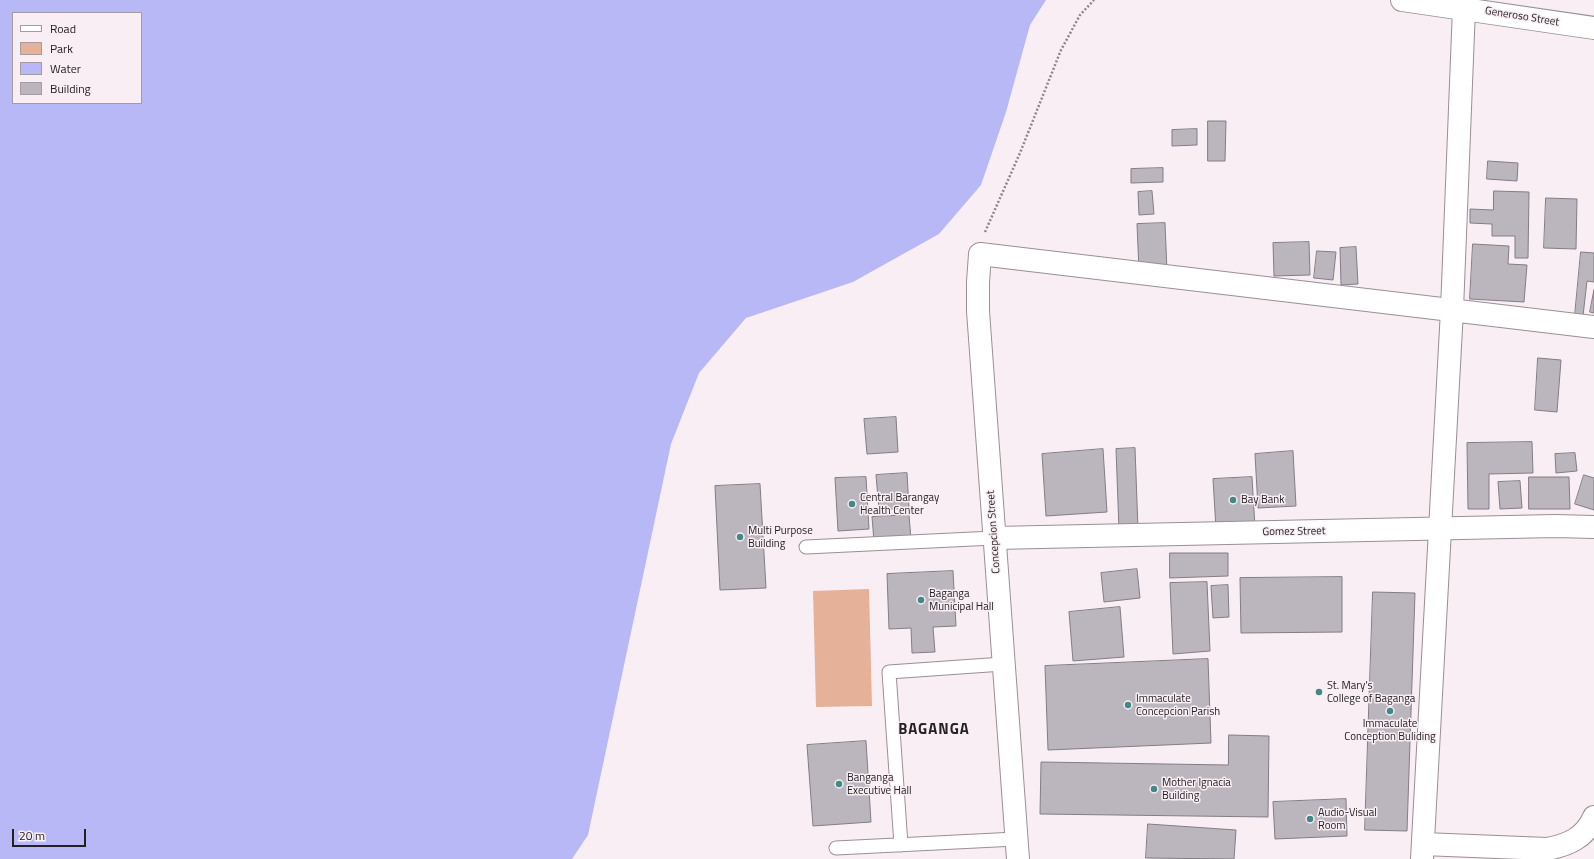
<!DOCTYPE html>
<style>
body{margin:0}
#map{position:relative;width:1594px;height:859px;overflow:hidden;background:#f9eef4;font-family:"Titillium Web",sans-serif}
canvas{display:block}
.legend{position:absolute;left:12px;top:12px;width:130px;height:92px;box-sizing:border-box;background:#f9eef4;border:1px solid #a49ca0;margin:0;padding:5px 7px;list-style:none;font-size:12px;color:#242123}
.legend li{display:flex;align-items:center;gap:8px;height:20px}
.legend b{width:20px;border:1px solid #a49ca0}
.scale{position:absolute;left:12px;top:829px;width:74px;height:18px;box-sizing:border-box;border:2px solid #242123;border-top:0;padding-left:5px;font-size:12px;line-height:14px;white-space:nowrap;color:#242123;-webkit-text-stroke:3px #f9eef4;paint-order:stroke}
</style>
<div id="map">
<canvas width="1594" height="859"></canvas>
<ul class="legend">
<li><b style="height:5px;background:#fff"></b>Road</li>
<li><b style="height:11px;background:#e6b199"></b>Park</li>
<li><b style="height:11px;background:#b8b8f7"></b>Water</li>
<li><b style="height:11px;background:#bbb5be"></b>Building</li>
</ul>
<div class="scale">20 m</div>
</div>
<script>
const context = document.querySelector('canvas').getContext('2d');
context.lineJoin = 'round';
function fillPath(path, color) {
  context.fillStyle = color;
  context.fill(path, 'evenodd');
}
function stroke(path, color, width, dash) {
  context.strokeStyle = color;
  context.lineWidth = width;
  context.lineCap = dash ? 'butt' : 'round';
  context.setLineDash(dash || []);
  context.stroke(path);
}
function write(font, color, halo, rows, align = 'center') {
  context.font = font + ' "Titillium Web",sans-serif';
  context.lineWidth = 3;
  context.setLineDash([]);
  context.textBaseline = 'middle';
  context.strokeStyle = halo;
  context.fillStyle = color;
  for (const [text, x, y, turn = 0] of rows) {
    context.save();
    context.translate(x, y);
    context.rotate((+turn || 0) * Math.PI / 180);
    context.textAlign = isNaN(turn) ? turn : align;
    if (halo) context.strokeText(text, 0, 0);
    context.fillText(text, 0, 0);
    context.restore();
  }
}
const green = new Path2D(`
 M 869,589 L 872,706 L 816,707 L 813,591 Z`);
const water = new Path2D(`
 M 0,0 L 1046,0 L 1030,25 L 1006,112 L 981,185 L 939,234 L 853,282 L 746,318 L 699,373 L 671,444 L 588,835 L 572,859 L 0,859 ZM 13,13 L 141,13 L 141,103 L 13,103 Z`);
const building = new Path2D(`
 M 1208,121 L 1226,121 L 1225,161 L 1208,161 Z
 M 1197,129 L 1197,145 L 1172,146 L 1172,130 Z
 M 1488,161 L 1518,163 L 1517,181 L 1487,179 Z
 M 1163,168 L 1163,182 L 1131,183 L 1131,169 Z
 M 1152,191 L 1154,214 L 1139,215 L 1138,192 Z
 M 1494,191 L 1529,192 L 1528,258 L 1515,258 L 1515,236 L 1492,236 L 1492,224 L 1470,223 L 1470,209 L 1493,210 Z
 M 1546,198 L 1577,199 L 1576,249 L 1544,248 Z
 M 1165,223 L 1167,271 L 1139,271 L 1137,224 Z
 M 1309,242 L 1310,275 L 1274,276 L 1273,243 Z
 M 1473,244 L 1509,246 L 1508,264 L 1527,265 L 1524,302 L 1470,299 Z
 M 1356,247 L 1358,284 L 1341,285 L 1340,248 Z
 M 1317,251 L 1336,252 L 1333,280 L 1314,278 Z
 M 1581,252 L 1594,253 L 1594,282 L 1587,281 L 1583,316 L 1575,315 Z
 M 1594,290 L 1594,313 L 1590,312 Z
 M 1538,358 L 1561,360 L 1557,412 L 1535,410 Z
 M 896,417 L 898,452 L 867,454 L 864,419 Z
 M 1532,442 L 1533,473 L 1489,474 L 1489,509 L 1468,509 L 1467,443 Z
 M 1135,448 L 1138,529 L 1119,530 L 1116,449 Z
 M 1103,449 L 1107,512 L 1046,516 L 1042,454 Z
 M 1293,451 L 1296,506 L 1258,508 L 1255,454 Z
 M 1575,453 L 1577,471 L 1556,473 L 1555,454 Z
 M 907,473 L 909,508 L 879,510 L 876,475 Z
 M 1584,475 L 1594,478 L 1594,510 L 1575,504 Z
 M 866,477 L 869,529 L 838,531 L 835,478 Z
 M 1252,477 L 1255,527 L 1216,529 L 1213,479 Z
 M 1529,477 L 1569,477 L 1570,509 L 1529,509 Z
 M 1520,481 L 1522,508 L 1500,509 L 1498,482 Z
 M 760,484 L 766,588 L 720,590 L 715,486 Z
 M 909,515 L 911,539 L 874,541 L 872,517 Z
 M 1170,553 L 1228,553 L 1228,576 L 1170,578 Z
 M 1137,569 L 1140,598 L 1104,602 L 1101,573 Z
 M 953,571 L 956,626 L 933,627 L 935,652 L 912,653 L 911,628 L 889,629 L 887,574 Z
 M 1342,577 L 1342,632 L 1241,633 L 1240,578 Z
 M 1207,582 L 1210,651 L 1173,654 L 1170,583 Z
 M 1228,585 L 1229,617 L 1213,618 L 1211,586 Z
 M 1373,592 L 1415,593 L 1407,831 L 1365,830 Z
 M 1120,607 L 1124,657 L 1073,661 L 1069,612 Z
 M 1208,659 L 1211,743 L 1048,750 L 1045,666 Z
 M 1229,735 L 1269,736 L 1268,817 L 1040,814 L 1041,762 L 1228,765 Z
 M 866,741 L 871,822 L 813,826 L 807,745 Z
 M 1346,799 L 1347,836 L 1275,839 L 1273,802 Z
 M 1148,824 L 1236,830 L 1234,859 L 1146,858 Z`);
const path = new Path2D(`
 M 985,232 L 1020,153 L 1061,50 L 1080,15 L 1094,0`);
const service = new Path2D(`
 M 806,547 L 994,538
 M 901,845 L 889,672 L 1003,664
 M 836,848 L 1016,839`);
const minor = new Path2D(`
 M 1402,0 L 1594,28
 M 994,538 L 1555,526 L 1594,527
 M 1423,844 L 1547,849 C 1568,845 1585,838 1594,817
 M 1018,859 L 978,311 L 978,282 L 980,254 L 1594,327
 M 1422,859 L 1452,310 L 1464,8`);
const markers = [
 [1233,500,4,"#418987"],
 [852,504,4,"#418987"],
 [740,537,4,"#418987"],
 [921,600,4,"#418987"],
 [1319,692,4,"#418987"],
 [1128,705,4,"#418987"],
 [1390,711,4,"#418987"],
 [839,784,4,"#418987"],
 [1154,789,4,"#418987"],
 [1310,819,4,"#418987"]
];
const streetNames = [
 ["Generoso Street",1522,17,9],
 ["Concepcion Street",994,532,-94],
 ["Gomez Street",1294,532,-1]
];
const poiNames = [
 ["Central Barangay",860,498],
 ["Health Center",860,511],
 ["Bay Bank",1241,500],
 ["Multi Purpose",748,531],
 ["Building",748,544],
 ["Baganga",929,594],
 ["Municipal Hall",929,607],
 ["St. Mary's",1327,686],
 ["College of Baganga",1327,699],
 ["Immaculate",1136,699],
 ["Concepcion Parish",1136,712],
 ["Immaculate",1390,724,"center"],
 ["Conception Buliding",1390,737,"center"],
 ["Banganga",847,778],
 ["Executive Hall",847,791],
 ["Mother Ignacia",1162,783],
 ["Building",1162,796],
 ["Audio-Visual",1318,813],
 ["Room",1318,826]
];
const districtNames = [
 ["BAGANGA",934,730]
];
fillPath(green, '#e6b199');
fillPath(water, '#b8b8f7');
fillPath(building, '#bbb5be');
stroke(building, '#827d85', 1);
stroke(service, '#998f94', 15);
stroke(minor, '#998f94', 24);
stroke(path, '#8c8589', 2.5, [2, 2]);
stroke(service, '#fff', 13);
stroke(minor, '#fff', 22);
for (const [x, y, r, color] of markers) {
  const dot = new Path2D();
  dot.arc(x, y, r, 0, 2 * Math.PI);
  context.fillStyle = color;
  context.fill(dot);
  stroke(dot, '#f9eef4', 1.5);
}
write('11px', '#242123', '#f9eef4', streetNames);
write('11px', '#242123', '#f9eef4', poiNames, 'left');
context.letterSpacing = '1px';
write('bold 15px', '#242123', '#f9eef4', districtNames);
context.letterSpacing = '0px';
</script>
